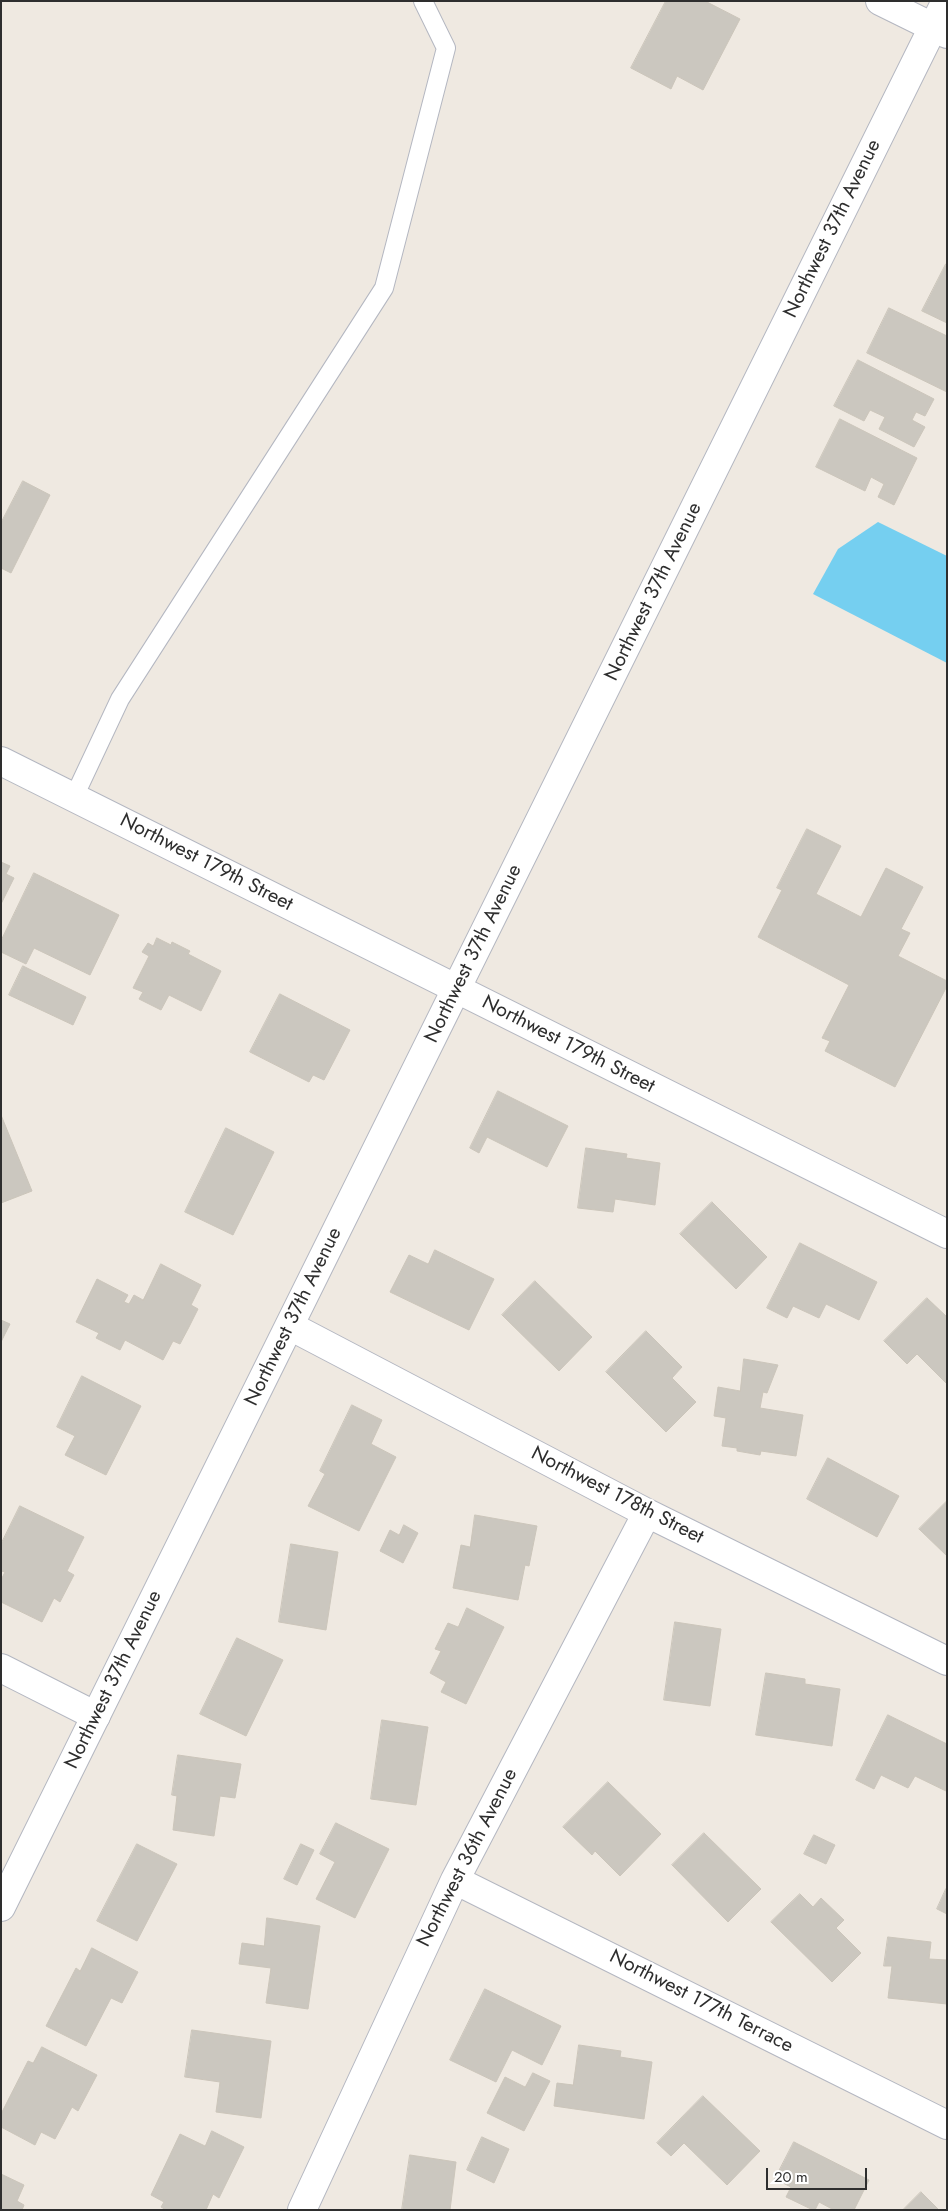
<!DOCTYPE html>
<style>
body{margin:0}
#map{position:relative;width:948px;height:2211px;overflow:hidden;background:#efe9e1;font-family:Jost,sans-serif}
canvas{display:block}
.frame{position:absolute;inset:0;border:2px solid #2e2e2e;pointer-events:none}
.scale{position:absolute;left:766px;top:2168px;width:101px;height:22px;box-sizing:border-box;border:2px solid #2e2e2e;border-top:0;padding-left:6px;font-size:15px;line-height:18px;white-space:nowrap;color:#2e2e2e;-webkit-text-stroke:4px #fff;paint-order:stroke}
</style>
<div id="map">
<canvas width="948" height="2211"></canvas>
<div class="frame"></div>
<div class="scale">20 m</div>
</div>
<script>
const context = document.querySelector('canvas').getContext('2d');
context.lineJoin = 'round';
function fillPath(path, color) {
  context.fillStyle = color;
  context.fill(path, 'evenodd');
}
function stroke(path, color, width, dash) {
  context.strokeStyle = color;
  context.lineWidth = width;
  context.lineCap = dash ? 'butt' : 'round';
  context.setLineDash(dash || []);
  context.stroke(path);
}
function write(font, color, halo, rows, align = 'center') {
  context.font = font + ' Jost,sans-serif';
  context.lineWidth = 4.5;
  context.setLineDash([]);
  context.textBaseline = 'middle';
  context.strokeStyle = halo;
  context.fillStyle = color;
  for (const [text, x, y, turn = 0] of rows) {
    context.save();
    context.translate(x, y);
    context.rotate((+turn || 0) * Math.PI / 180);
    context.textAlign = isNaN(turn) ? turn : align;
    if (halo) context.strokeText(text, 0, 0);
    context.fillText(text, 0, 0);
    context.restore();
  }
}
const water = new Path2D(`
 M 878,522 L 947,556 L 947,663 L 813,594 L 838,549 Z`);
const building = new Path2D(`
 M 666,1 L 705,1 L 740,19 L 703,90 L 677,76 L 671,89 L 631,68 Z
 M 946,264 L 947,264 L 947,323 L 922,311 Z
 M 889,308 L 947,336 L 947,392 L 867,353 Z
 M 858,360 L 934,399 L 925,416 L 916,412 L 912,420 L 925,427 L 914,447 L 879,429 L 885,417 L 870,410 L 864,421 L 834,406 Z
 M 840,419 L 917,458 L 894,505 L 878,497 L 884,484 L 871,477 L 865,491 L 816,467 Z
 M 23,481 L 50,495 L 11,573 L 1,568 L 1,523 Z
 M 807,829 L 841,846 L 816,894 L 861,917 L 886,868 L 923,887 L 901,929 L 910,933 L 898,956 L 947,981 L 947,986 L 895,1087 L 825,1051 L 830,1041 L 822,1038 L 849,985 L 758,937 L 782,890 L 777,888 Z
 M 1,862 L 10,866 L 6,874 L 14,878 L 1,904 Z
 M 34,873 L 119,915 L 90,975 L 34,948 L 26,964 L 1,952 L 1,941 Z
 M 157,938 L 171,945 L 172,942 L 190,951 L 188,954 L 221,971 L 201,1011 L 169,995 L 161,1010 L 139,999 L 143,992 L 133,988 L 149,956 L 142,952 L 148,943 L 153,946 Z
 M 23,966 L 86,997 L 73,1025 L 9,995 Z
 M 280,994 L 350,1030 L 324,1080 L 313,1075 L 309,1082 L 250,1052 Z
 M 498,1091 L 568,1126 L 547,1167 L 487,1137 L 479,1153 L 470,1148 Z
 M 1,1115 L 32,1191 L 1,1203 Z
 M 226,1128 L 274,1152 L 233,1235 L 185,1212 Z
 M 586,1148 L 627,1154 L 626,1158 L 660,1163 L 655,1205 L 615,1199 L 613,1212 L 578,1208 Z
 M 712,1202 L 767,1257 L 736,1289 L 680,1234 Z
 M 800,1243 L 877,1282 L 859,1320 L 826,1304 L 819,1318 L 793,1306 L 787,1318 L 767,1308 Z
 M 435,1250 L 494,1279 L 469,1330 L 390,1292 L 409,1255 L 428,1264 Z
 M 161,1264 L 201,1285 L 191,1305 L 198,1309 L 189,1327 L 180,1344 L 173,1341 L 163,1360 L 125,1340 L 120,1350 L 96,1338 L 99,1333 L 76,1322 L 97,1279 L 128,1295 L 124,1302 L 129,1304 L 134,1295 L 143,1300 Z
 M 535,1281 L 592,1337 L 559,1371 L 502,1315 Z
 M 927,1298 L 947,1317 L 947,1384 L 917,1354 L 907,1364 L 884,1341 Z
 M 1,1320 L 10,1324 L 1,1342 Z
 M 646,1331 L 682,1367 L 672,1378 L 696,1402 L 666,1432 L 606,1372 Z
 M 744,1359 L 778,1365 L 767,1393 L 763,1392 L 760,1408 L 803,1415 L 796,1456 L 761,1451 L 760,1455 L 737,1451 L 737,1448 L 722,1446 L 726,1418 L 714,1416 L 718,1387 L 740,1391 Z
 M 82,1376 L 141,1406 L 106,1475 L 65,1455 L 75,1436 L 57,1427 Z
 M 352,1405 L 382,1420 L 371,1444 L 396,1457 L 359,1531 L 308,1506 L 325,1474 L 320,1471 Z
 M 828,1458 L 899,1496 L 877,1537 L 807,1499 Z
 M 947,1501 L 947,1556 L 919,1529 Z
 M 20,1506 L 84,1537 L 67,1571 L 74,1575 L 60,1602 L 54,1598 L 42,1622 L 1,1602 L 1,1580 L 5,1572 L 1,1571 L 1,1544 Z
 M 475,1515 L 537,1526 L 529,1566 L 525,1565 L 518,1600 L 453,1588 L 461,1545 L 470,1547 Z
 M 404,1525 L 418,1533 L 403,1563 L 380,1551 L 390,1530 L 399,1535 Z
 M 291,1544 L 338,1552 L 326,1630 L 279,1622 Z
 M 467,1608 L 504,1627 L 466,1704 L 441,1692 L 446,1682 L 430,1673 L 441,1651 L 435,1649 L 448,1623 L 458,1627 Z
 M 675,1622 L 721,1629 L 710,1706 L 664,1700 Z
 M 237,1638 L 283,1660 L 246,1736 L 200,1714 Z
 M 766,1673 L 805,1679 L 805,1684 L 840,1689 L 832,1746 L 756,1735 Z
 M 888,1715 L 947,1744 L 946,1791 L 915,1776 L 908,1788 L 881,1775 L 874,1789 L 856,1780 Z
 M 382,1720 L 428,1727 L 416,1805 L 371,1799 Z
 M 178,1755 L 241,1764 L 235,1798 L 220,1796 L 214,1836 L 173,1830 L 177,1796 L 172,1795 Z
 M 608,1782 L 661,1834 L 620,1876 L 595,1851 L 592,1855 L 563,1827 Z
 M 336,1823 L 389,1849 L 355,1918 L 316,1899 L 335,1862 L 320,1854 Z
 M 704,1833 L 761,1889 L 728,1922 L 672,1865 Z
 M 814,1835 L 835,1845 L 826,1864 L 804,1854 Z
 M 137,1844 L 177,1864 L 137,1941 L 97,1921 Z
 M 301,1844 L 314,1850 L 297,1885 L 284,1879 Z
 M 946,1889 L 947,1890 L 947,1914 L 937,1909 Z
 M 800,1894 L 813,1907 L 821,1898 L 844,1920 L 836,1928 L 861,1953 L 832,1982 L 771,1922 Z
 M 267,1918 L 320,1926 L 308,2009 L 266,2003 L 271,1968 L 239,1964 L 242,1943 L 264,1946 Z
 M 888,1937 L 931,1942 L 929,1959 L 947,1960 L 947,2004 L 888,1998 L 892,1966 L 884,1966 Z
 M 92,1948 L 138,1972 L 122,2003 L 111,1998 L 86,2046 L 46,2026 L 76,1968 L 80,1971 Z
 M 485,1989 L 561,2026 L 542,2065 L 512,2050 L 496,2082 L 450,2060 Z
 M 192,2030 L 271,2041 L 261,2118 L 216,2112 L 220,2082 L 185,2077 Z
 M 579,2045 L 621,2051 L 620,2057 L 652,2062 L 644,2119 L 554,2106 L 557,2083 L 573,2085 Z
 M 42,2047 L 97,2075 L 78,2111 L 72,2107 L 55,2139 L 41,2132 L 35,2145 L 1,2127 L 1,2114 L 28,2061 L 33,2063 Z
 M 533,2073 L 550,2081 L 524,2131 L 487,2113 L 505,2077 L 525,2087 Z
 M 703,2096 L 760,2151 L 727,2185 L 684,2143 L 671,2156 L 657,2143 Z
 M 212,2131 L 244,2147 L 219,2198 L 213,2194 L 206,2210 L 166,2210 L 161,2207 L 164,2202 L 151,2195 L 180,2134 L 205,2146 Z
 M 482,2137 L 509,2149 L 494,2183 L 467,2170 Z
 M 794,2142 L 869,2180 L 854,2210 L 834,2210 L 819,2202 L 815,2210 L 813,2210 L 786,2197 L 791,2187 L 775,2179 Z
 M 410,2155 L 456,2162 L 450,2210 L 402,2210 Z
 M 1,2174 L 24,2185 L 17,2201 L 24,2205 L 22,2210 L 1,2210 Z
 M 921,2192 L 939,2210 L 903,2210 Z`);
const service = new Path2D(`
 M 74,797 L 120,699 L 384,288 L 446,48 L 423,1`);
const minor = new Path2D(`
 M 880,1 L 947,34
 M 1,761 L 947,1234
 M 290,1326 L 647,1513 L 947,1661
 M 1,1668 L 96,1716
 M 455,1880 L 947,2125
 M 302,2210 L 455,1880 L 647,1513`);
const secondary = new Path2D(`
 M 1,1907 L 946,1`);
const streetNames = [
 ["Northwest 37th Avenue",833,229,-64],
 ["Northwest 37th Avenue",654,592,-64],
 ["Northwest 179th Street",206,863,27],
 ["Northwest 37th Avenue",474,954,-64],
 ["Northwest 179th Street",568,1045,27],
 ["Northwest 37th Avenue",294,1317,-64],
 ["Northwest 178th Street",617,1496,27],
 ["Northwest 37th Avenue",114,1680,-64],
 ["Northwest 36th Avenue",468,1858,-63],
 ["Northwest 177th Terrace",701,2002,27]
];
fillPath(water, '#75cff0');
fillPath(building, '#cbc7bf');
stroke(building, '#cbc5ba', 1);
stroke(service, '#b4b7c1', 20);
stroke(minor, '#b4b7c1', 30);
stroke(secondary, '#b4b7c1', 30);
stroke(service, '#fff', 18);
stroke(minor, '#fff', 28);
stroke(secondary, '#fff', 28);
write('20px', '#2e2e2e', '#fff', streetNames);
</script>
